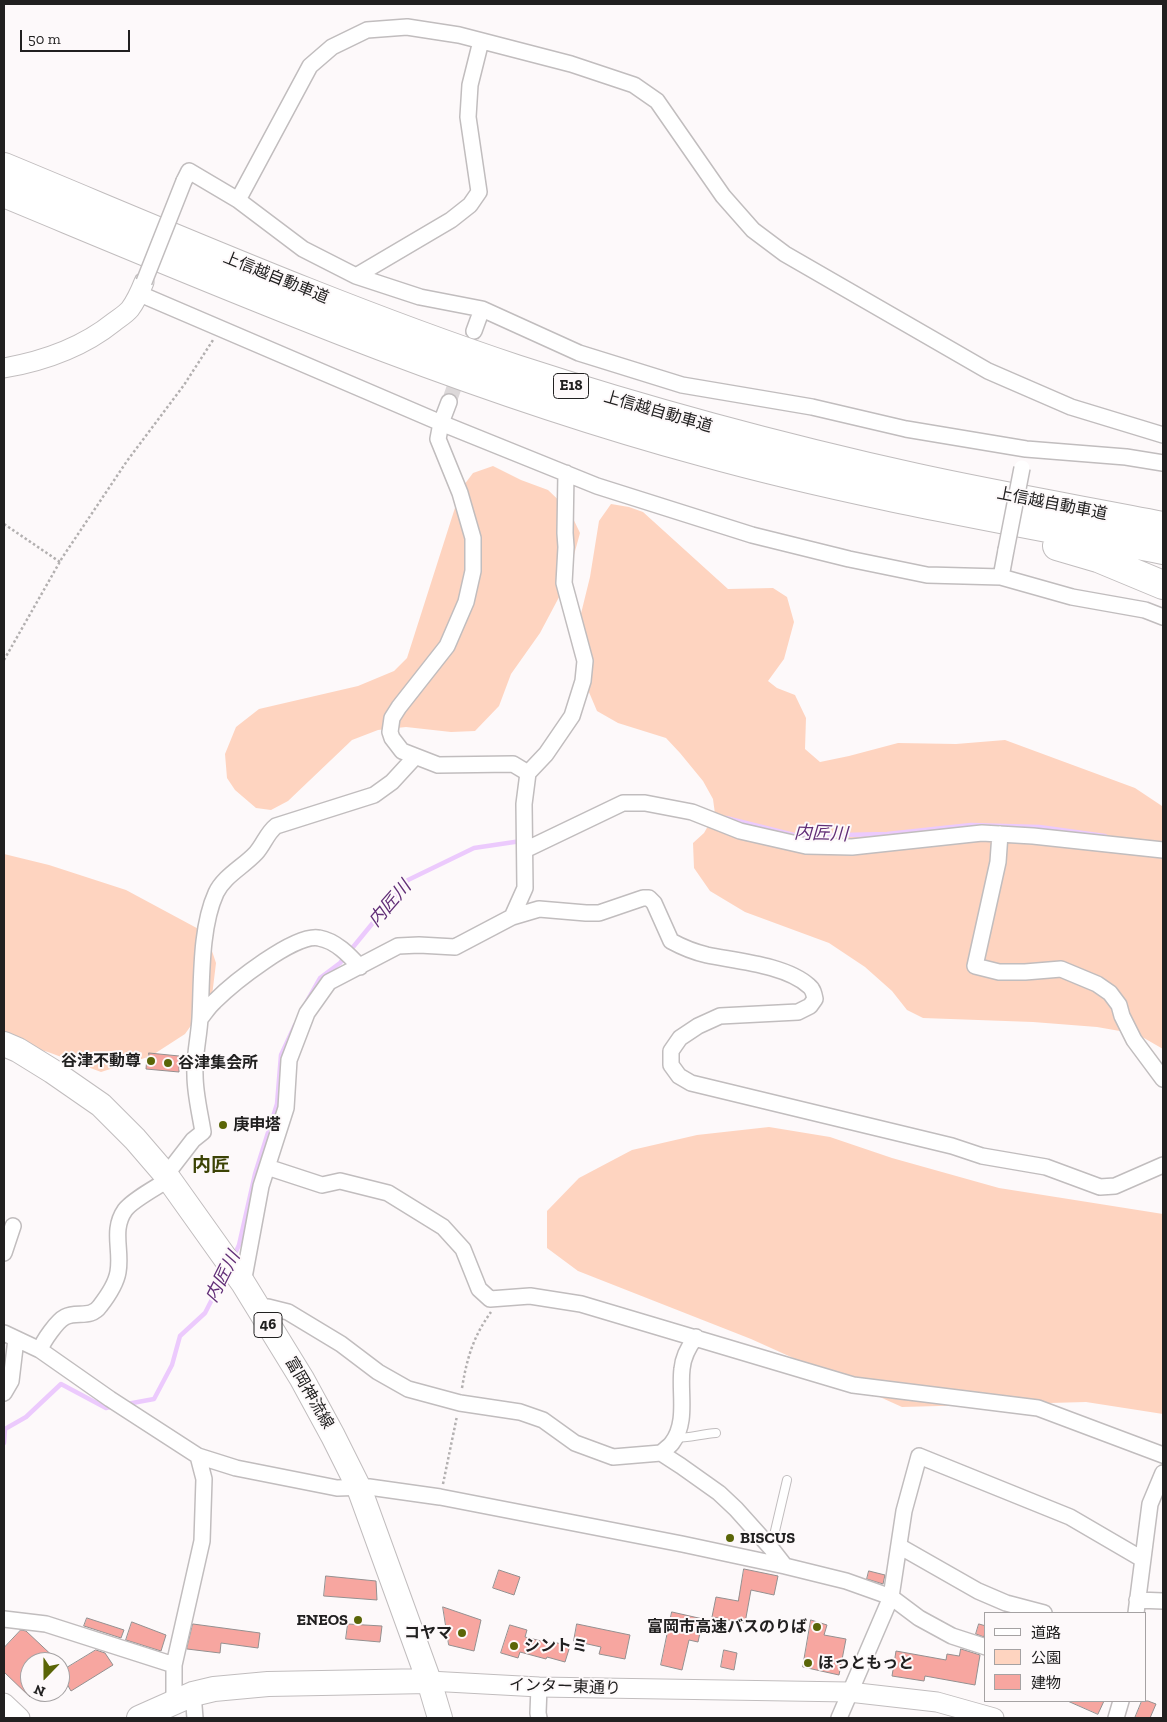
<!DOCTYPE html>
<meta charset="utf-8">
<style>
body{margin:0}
#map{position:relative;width:1167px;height:1722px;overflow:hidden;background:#fdf9fa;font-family:"Zilla Slab","Noto Sans JP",serif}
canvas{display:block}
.frame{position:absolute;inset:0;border:5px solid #212020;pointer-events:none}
.legend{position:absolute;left:984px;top:1612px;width:162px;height:90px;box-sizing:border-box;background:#fdf9fa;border:1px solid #a5a2a3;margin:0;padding:6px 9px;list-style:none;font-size:15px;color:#212020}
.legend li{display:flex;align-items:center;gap:10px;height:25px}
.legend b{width:25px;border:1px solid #a5a2a3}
.north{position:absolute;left:20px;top:1652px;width:50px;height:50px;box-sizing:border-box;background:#fdf9fa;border:1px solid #a5a2a3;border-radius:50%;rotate:202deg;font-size:14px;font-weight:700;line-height:20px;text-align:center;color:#212020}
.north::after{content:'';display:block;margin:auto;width:18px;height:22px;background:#5a6507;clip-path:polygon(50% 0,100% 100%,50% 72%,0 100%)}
.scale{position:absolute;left:20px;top:30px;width:110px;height:22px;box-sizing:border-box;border:2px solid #212020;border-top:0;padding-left:6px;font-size:15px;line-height:18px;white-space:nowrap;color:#212020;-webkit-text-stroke:4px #fdf9fa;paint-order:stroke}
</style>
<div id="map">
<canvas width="1167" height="1722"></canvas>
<div class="frame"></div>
<ul class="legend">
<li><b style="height:6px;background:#fff"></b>道路</li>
<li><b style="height:14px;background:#fed4c0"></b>公園</li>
<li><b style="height:14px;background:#f7a6a0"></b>建物</li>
</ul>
<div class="north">N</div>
<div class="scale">50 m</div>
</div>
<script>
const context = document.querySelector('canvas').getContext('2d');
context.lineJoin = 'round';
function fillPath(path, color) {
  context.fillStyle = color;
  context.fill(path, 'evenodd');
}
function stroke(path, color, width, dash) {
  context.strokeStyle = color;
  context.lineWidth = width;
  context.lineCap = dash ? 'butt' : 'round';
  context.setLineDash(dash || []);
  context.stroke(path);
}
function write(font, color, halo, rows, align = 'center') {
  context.font = font + ' "Zilla Slab","Noto Sans JP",serif';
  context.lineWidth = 4;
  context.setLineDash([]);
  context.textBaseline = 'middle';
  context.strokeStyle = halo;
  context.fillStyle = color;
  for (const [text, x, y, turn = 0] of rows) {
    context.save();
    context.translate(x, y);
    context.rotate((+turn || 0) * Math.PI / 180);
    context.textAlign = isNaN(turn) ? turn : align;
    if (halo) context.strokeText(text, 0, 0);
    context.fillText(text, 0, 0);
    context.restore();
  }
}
const green = new Path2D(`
 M 493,466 L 521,480 L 548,490 L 569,510 L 580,533 L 566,584 L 540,633 L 511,674 L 499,706 L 475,731 L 451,732 L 406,727 L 378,730 L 352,740 L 288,801 L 271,810 L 256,808 L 235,790 L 227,778 L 225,754 L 236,727 L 259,709 L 358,686 L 394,671 L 407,658 L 461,489 L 473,473 Z
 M 611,504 L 629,507 L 643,512 L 728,589 L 773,588 L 787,597 L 794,622 L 784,659 L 768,681 L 777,688 L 795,695 L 806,718 L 805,749 L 820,762 L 849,756 L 898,743 L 956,744 L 1005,740 L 1135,788 L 1162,806 L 1163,1049 L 1137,1034 L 1097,1027 L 1033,1022 L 923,1018 L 907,1010 L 892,991 L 865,967 L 829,943 L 745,912 L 710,891 L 694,868 L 693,843 L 704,833 L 715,814 L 713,799 L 703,781 L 680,753 L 666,738 L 618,723 L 597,711 L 577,664 L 575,638 L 590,577 L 599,521 Z
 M 4,854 L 49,865 L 126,890 L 206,933 L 216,963 L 212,996 L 185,1034 L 151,1056 L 101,1072 L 48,1052 L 4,1040 Z
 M 769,1127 L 830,1137 L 892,1158 L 999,1188 L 1163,1214 L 1163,1414 L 1086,1402 L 902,1407 L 751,1339 L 578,1271 L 547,1248 L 547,1211 L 579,1178 L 632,1150 L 697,1135 Z`);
const stream = new Path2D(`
 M 726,818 L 798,836 L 887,834 L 971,825 L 1039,827 L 1105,836
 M 307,1001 L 320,978 L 340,963 L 408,880 L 474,848 L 521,841
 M 234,1256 L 239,1245 L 255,1174 L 277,1104 L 281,1055 L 295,1025
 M 127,1404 L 154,1399 L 172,1365 L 180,1336 L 205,1313 L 226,1272
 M 4,1443 L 5,1429 L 26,1417 L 61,1384 L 106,1408 L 114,1406`);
const building = new Path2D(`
 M 149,1053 L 179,1056 L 179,1072 L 146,1069 L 147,1057 L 149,1058 Z
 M 744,1569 L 778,1576 L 774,1595 L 751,1590 L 745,1623 L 712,1617 L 716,1597 L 738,1601 Z
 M 499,1570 L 520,1577 L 514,1595 L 493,1588 Z
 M 869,1571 L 885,1575 L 883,1584 L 867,1579 Z
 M 326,1576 L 376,1581 L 377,1600 L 324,1596 Z
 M 443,1607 L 481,1620 L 474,1651 L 449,1645 Z
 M 672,1612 L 703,1619 L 698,1642 L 689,1640 L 682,1670 L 661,1665 Z
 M 87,1618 L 124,1630 L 121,1638 L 84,1626 Z
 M 811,1620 L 827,1625 L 824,1635 L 846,1639 L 839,1675 L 803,1667 Z
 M 132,1622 L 166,1635 L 161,1651 L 126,1640 Z
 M 193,1624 L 260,1633 L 258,1648 L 221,1643 L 220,1653 L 187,1649 Z
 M 348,1624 L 382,1626 L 380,1642 L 346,1639 Z
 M 577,1624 L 630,1635 L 625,1659 L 599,1654 L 601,1647 L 574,1641 Z
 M 979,1624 L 986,1626 L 984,1637 L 976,1634 Z
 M 510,1625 L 527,1630 L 525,1637 L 553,1644 L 553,1642 L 570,1646 L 565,1662 L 547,1657 L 546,1659 L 520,1652 L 518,1658 L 501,1653 Z
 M 21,1630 L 26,1631 L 59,1662 L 30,1662 L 30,1697 L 4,1672 L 4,1648 Z
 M 961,1649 L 980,1655 L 975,1685 L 925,1676 L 924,1681 L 892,1676 L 896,1651 L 946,1660 L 947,1654 L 959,1656 Z
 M 96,1650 L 105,1653 L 113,1665 L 71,1691 L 60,1672 Z
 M 724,1650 L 737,1653 L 734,1670 L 721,1667 Z
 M 1068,1701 L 1104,1701 L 1098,1714 Z
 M 1142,1701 L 1148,1701 L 1156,1704 L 1150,1718 L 1135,1718 Z`);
const minorTunnel = new Path2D(`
 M 449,402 L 474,331`);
const path = new Path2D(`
 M 4,524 L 60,562
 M 4,660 L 62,558 L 127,461 L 184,385 L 213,340
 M 462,1388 C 467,1358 473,1337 491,1312
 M 443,1484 L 457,1416`);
const service = new Path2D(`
 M 674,1438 C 689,1438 702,1434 716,1433
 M 771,1548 L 787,1480`);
const minor = new Path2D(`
 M 184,181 L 189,171 L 238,200 L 303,249 L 356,276 L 420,297 L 482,309 L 579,353 L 682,385 L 812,407 L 906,429 L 1026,449 L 1126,457 L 1163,463
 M 238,200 L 310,66 L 332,47 L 367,30 L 407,27 L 459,35 L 571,64 L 634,85 L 657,101 L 723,196 L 753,230 L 785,254 L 988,371 L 1071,407 L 1163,435
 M 356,276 L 451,220 L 470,205 L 479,192 L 468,117 L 470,85 L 481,41
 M 140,294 L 441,423 L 597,486 L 752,535 L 849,559 L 927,575 L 1001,577 L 1072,597 L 1145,610 L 1163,617
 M 474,331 L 482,309
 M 449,402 L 441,423 L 438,439 L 460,493 L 473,538 L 473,571 L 466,602 L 447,646 L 399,707 L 392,718 L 390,732 L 392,738 L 402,751 L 438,765 L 513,764 L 528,773
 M 1001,577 L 1006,550
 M 1000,834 L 998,862 L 975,966 L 999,972 L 1025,972 L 1061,969 L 1097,984 L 1110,993 L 1119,1005 L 1122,1016 L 1134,1040 L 1163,1079
 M 525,850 L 623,803 L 645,803 L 692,812 L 740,831 L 806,846 L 852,847 L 982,833 L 1033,836 L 1163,850
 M 512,917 L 539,909 L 586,913 L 599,913 L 643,898 L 649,898 L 654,903 L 671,941 C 682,947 694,952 707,955 C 736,961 786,965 809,986 C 813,989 814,994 815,999 L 810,1006 L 798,1012 L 720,1016 L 698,1026 L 680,1038 L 671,1051 L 671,1065 L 679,1076 L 691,1083 L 952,1146 L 982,1156 L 1046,1167 L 1100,1187 L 1115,1186 L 1163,1165
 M 200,1019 C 205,1013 209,1006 215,1001 C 232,984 295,933 319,938 C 336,941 349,955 360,967
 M 267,1167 L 322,1185 L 340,1181 L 388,1193 L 443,1227 L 463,1249 L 479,1289 L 490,1299 L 530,1296 L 581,1304 L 853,1385 L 1038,1408 L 1163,1455
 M 166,1175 L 193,1140 L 203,1132 C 200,1113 195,1094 195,1075 C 194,1056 199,1037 200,1018 C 202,980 200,928 216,893 C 224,876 243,867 256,853 C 264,844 267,833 276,826 L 374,795 L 392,782 L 415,757
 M 4,1253 L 13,1226
 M 243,1283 L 261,1186 L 286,1108 L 289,1060 L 307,1013 L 329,982 L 398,946 L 419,945 L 455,947 L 512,917 L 525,888 L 524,804 L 528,773 L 546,754 L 572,716 L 583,681 L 585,661 L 564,583 L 566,547 L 565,533 L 566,473
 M 260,1310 L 268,1307 L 288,1312 L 341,1344 L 378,1372 L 408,1389 L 460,1403 L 520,1412 L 543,1420 L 575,1443 L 613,1457 L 661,1453 L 681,1466 L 719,1493 L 736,1509 L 771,1548 L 785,1566
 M 4,1333 L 40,1350 L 110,1399 L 198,1456 L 236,1468 L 337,1488 L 369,1487 L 440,1497 L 682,1544 L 785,1566 L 846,1581 L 891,1597 L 919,1618 L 952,1636 L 986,1647
 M 40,1350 C 43,1341 57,1321 65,1317 C 77,1311 91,1319 100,1306 C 107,1297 116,1284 118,1272 C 122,1250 111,1230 125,1210 C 132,1200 159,1186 169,1179
 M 4,1393 L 11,1381 L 16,1339
 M 661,1453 C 664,1450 669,1447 672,1443 C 688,1422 679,1392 682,1369 C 683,1357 689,1346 696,1337
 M 899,1546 L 978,1591 L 1006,1603 L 1044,1613
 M 1137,1600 L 1163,1601
 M 1136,1613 L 1150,1504 L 1163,1473
 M 4,1619 L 46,1624 L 174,1665
 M 193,1694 L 195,1718
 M 174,1702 L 174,1665 L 202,1541 L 204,1479 L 198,1456
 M 539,1718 L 538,1713 L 539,1687
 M 839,1718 L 891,1597 L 904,1511 L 919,1456 L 1070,1517 L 1142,1559
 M 1116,1718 L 1121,1701`);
const tertiary = new Path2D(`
 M 4,368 C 44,361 83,347 114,322 C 119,318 126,314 130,309 C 136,301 140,292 144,282
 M 429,1681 L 539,1687 L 849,1692 L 937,1702 L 994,1718
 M 4,1703 L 20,1718`);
const primary = new Path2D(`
 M 4,1044 L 18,1050 L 52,1071 L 101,1105 L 135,1139 L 166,1175 L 243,1283 L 302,1379 L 333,1436 L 359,1488 L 429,1681 L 440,1718
 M 139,1718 L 193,1694 L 214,1689 L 268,1684 L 429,1681`);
const motorway = new Path2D(`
 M 4,167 C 173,237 342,311 516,369 C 648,412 782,448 917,478 C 999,496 1081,510 1163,526
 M 4,193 C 233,288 462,387 703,452 C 854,494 1009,520 1163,550
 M 1057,546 L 1098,558 L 1163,585`);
const minorBridge = new Path2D(`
 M 144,282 L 184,181
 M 1006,550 L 1022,468`);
const markers = [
 [151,1061,5,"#5a6507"],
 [168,1063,5,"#5a6507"],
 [223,1125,5,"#5a6507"],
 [730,1538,5,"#5a6507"],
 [358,1620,5,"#5a6507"],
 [817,1627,5,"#5a6507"],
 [462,1633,5,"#5a6507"],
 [514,1646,5,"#5a6507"],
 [808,1663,5,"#5a6507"]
];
const shields = [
 [571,386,35],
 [268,1325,28]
];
const shieldNames = [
 ["E18",571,386],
 ["46",268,1325]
];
const streetNames = [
 ["上信越自動車道",276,278,22],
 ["上信越自動車道",658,412,16],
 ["上信越自動車道",1052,504,11],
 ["富岡神流線",309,1393,60],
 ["インター東通り",565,1687,2]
];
const poiNames = [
 ["谷津不動尊",141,1061,"right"],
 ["谷津集会所",178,1063],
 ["庚申塔",233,1125],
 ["BISCUS",740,1538],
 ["ENEOS",348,1620,"right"],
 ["富岡市高速バスのりば",807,1627,"right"],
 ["コヤマ",452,1633,"right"],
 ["シントミ",524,1646],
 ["ほっともっと",818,1663]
];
const waterNames = [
 ["内匠川",821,834,2],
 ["内匠川",390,904,-49],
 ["内匠川",223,1277,-63]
];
const quarterNames = [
 ["内匠",211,1166]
];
fillPath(green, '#fed4c0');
stroke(stream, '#eccafd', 4.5);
fillPath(building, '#f7a6a0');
stroke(building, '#949090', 1);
stroke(minorTunnel, '#dcd8d9', 15, [15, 8]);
stroke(service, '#c1bdbe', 10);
stroke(minor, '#c1bdbe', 18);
stroke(tertiary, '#c1bdbe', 21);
stroke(primary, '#c1bdbe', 26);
stroke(motorway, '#c1bdbe', 30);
stroke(path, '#b3b0b0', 2.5, [2.5, 2.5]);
stroke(service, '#fff', 8);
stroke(minor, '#fff', 15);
stroke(tertiary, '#fff', 19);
stroke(primary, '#fff', 24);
stroke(motorway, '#fff', 28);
stroke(minorBridge, '#c1bdbe', 18, []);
stroke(minorBridge, '#fff', 15);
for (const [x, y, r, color] of markers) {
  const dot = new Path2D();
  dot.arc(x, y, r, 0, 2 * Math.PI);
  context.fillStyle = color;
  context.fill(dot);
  stroke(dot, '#fdf9fa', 2);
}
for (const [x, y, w] of shields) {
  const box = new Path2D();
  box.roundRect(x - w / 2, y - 12.5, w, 25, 4);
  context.fillStyle = '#fdf9fa';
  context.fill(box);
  stroke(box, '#212020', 1);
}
write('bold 15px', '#212020', null, shieldNames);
write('16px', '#212020', '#fdf9fa', streetNames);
write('bold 16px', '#212020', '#fdf9fa', poiNames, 'left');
write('italic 18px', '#612e77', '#fdf9fa', waterNames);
write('bold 19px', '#3c4305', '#fdf9fa', quarterNames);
</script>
